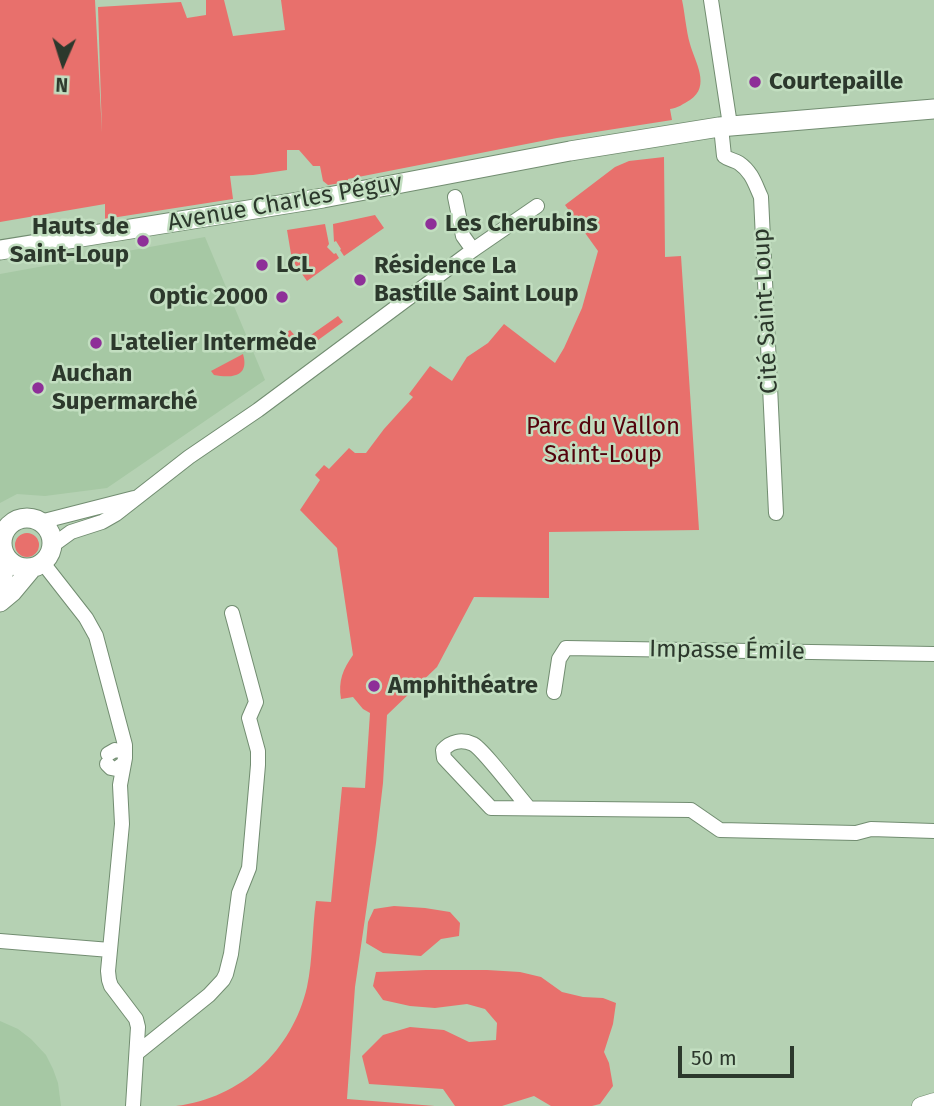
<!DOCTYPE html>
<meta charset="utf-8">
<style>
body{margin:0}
#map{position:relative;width:934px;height:1106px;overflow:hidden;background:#b5d1b3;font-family:"Fira Sans",sans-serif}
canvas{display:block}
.north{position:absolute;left:28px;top:28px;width:70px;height:70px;-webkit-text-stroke:5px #c2dec0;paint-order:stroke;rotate:183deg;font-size:19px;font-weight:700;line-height:28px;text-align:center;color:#2c382c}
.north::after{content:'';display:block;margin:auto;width:24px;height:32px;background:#2c382c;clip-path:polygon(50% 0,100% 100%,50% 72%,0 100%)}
.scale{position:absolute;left:678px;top:1046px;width:116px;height:32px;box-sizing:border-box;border:4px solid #2c382c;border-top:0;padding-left:9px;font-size:21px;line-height:24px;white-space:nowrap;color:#2c382c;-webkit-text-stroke:5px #c2dec0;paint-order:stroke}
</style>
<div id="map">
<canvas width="934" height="1106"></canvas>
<div class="north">N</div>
<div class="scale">50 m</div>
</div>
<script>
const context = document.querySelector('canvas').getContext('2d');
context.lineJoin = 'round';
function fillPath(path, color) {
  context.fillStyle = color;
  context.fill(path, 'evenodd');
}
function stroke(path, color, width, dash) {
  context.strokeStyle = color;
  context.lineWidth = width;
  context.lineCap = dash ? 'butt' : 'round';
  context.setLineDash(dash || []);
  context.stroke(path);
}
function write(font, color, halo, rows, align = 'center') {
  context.font = font + ' "Fira Sans",sans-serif';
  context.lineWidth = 5;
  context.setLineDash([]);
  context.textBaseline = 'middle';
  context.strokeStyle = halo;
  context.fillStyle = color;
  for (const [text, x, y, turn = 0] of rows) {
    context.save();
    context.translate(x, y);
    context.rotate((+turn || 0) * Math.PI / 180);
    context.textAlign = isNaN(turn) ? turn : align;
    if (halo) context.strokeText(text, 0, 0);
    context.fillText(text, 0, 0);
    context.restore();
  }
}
const built = new Path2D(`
 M 205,237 L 265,380 L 107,488 L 45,496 L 17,494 L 0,503 L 0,274 Z
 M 0,1021 L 18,1029 L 31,1039 L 46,1055 L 53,1069 L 58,1083 L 61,1106 L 0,1106 Z`);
const green = new Path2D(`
 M 0,0 L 95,0 L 102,133 L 98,7 L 181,2 L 187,18 L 206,15 L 206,0 L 224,0 L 233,36 L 285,30 L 281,0 L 682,0 C 685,14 686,30 690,44 C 695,62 711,86 690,100 C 683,104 678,108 670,109 L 672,120 L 557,138 L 348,179 L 348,182 L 328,185 L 323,181 L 320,166 L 313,166 L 299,150 L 287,150 L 287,170 L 253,175 L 230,176 L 233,199 L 105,219 L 105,204 L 0,222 Z
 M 664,157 L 665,257 L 681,256 L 699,530 L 549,532 L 549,598 L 474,597 L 437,667 L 387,715 L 383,783 L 376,843 L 355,987 L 347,1099 L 435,1106 L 176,1106 C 241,1098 292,1051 307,987 C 313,959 312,929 316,901 L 331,902 L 342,787 L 365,788 L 370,713 L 363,709 L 353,697 L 341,699 C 338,681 343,669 353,655 L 337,548 L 300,510 L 320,480 L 315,475 L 324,465 L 329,469 L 349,448 L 355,453 L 366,453 L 384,429 L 413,397 L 409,394 L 430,366 L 452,381 L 467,357 L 488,343 L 504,324 L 555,363 L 564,348 L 582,308 L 598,251 L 565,205 L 615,167 L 629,161 Z
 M 375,215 L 384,228 L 344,256 L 340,250 L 341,249 L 336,241 L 334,242 L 333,224 Z
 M 325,224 L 329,244 L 327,247 L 334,254 L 336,253 L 339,258 L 307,281 L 292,260 L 287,230 Z
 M 338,316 L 343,322 L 303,351 L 299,345 L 295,348 L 286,333 L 290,330 L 301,342 Z
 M 243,354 C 250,378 230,378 214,375 L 211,371 Z
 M15 545a12 12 0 1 1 24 0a12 12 0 1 1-24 0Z
 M 394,906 L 425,908 L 450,912 L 460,923 L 459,936 L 441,939 L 421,956 L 383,953 L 366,943 L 368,922 L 374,909 Z
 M 426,970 L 487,970 L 520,972 L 541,977 L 562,992 L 583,997 L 603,998 L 616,1003 L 613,1024 L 604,1052 L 609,1063 L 613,1086 L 600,1104 L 592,1106 L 551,1106 L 534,1096 L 502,1106 L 455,1106 L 443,1089 L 369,1084 L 362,1056 L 383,1035 L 410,1027 L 444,1030 L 469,1042 L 496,1040 L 497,1023 L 485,1009 L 467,1004 L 435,1008 L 410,1006 L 383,1000 L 373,986 L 376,972 Z`);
const minor = new Path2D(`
 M 711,0 L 730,125
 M 721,127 L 724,156 C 729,160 734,160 739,163 C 752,172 755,184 761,197 L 776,513
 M 455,197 L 463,236 L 473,250
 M 40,522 L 134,498
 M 53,545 L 71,532 L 102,522 L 116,514 L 189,457 L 258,410 L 473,250 L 537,206
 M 43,563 L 86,618 L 96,636 L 125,745 L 125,758 L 120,785 L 122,824 L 108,971 L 109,980 L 111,986 L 136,1019 L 138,1027 L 133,1106
 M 554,692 L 559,659 L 566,648 L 934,654
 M 108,754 L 115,750 L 125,752
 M 107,764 L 111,768 L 116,769 L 124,763
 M 529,808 C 519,797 483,749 473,744 C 462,739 451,741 443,750 L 444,758 L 491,808 L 691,810 L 720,830 L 856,833 L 871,829 L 934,831
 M 0,941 L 110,950
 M 137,1053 L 209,995 L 223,980 L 226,974 L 231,954 L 239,893 L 249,868 L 258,765 L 258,751 L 249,718 L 256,702 L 232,613`);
const tertiary = new Path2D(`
 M 921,1106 L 934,1102`);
const secondary = new Path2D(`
 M 0,250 L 323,198 L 570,151 L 719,127 L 934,109
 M2 543a25 25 0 1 1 50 0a25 25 0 1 1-50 0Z
 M 0,583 L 8,560
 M 0,602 L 12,592 L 32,568`);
const markers = [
 [755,82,7,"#8e2f98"],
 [431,224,7,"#8e2f98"],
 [143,241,7,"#8e2f98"],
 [262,265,7,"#8e2f98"],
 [360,280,7,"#8e2f98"],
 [282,297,7,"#8e2f98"],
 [96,343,7,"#8e2f98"],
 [38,388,7,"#8e2f98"],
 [374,686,7,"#8e2f98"]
];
const poiNames = [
 ["Courtepaille",769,82],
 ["Les Cherubins",445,224],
 ["Hauts de",129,227,"right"],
 ["Saint-Loup",129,255,"right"],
 ["LCL",276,265],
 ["Résidence La",374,266],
 ["Bastille Saint Loup",374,294],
 ["Optic 2000",268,297,"right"],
 ["L'atelier Intermède",110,343],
 ["Auchan",52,374],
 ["Supermarché",52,402],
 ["Amphithéatre",388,686]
];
const streetNames = [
 ["Avenue Charles Péguy",285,203,-10],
 ["Cité Saint-Loup",766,311,-93],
 ["Impasse Émile",727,651,1]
];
const parkNames = [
 ["Parc du Vallon",603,427],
 ["Saint-Loup",603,455]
];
fillPath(built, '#a6c8a4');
fillPath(green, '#e8706c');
stroke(minor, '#728d71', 16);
stroke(tertiary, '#728d71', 19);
stroke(secondary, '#728d71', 21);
stroke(minor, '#fff', 14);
stroke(tertiary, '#fff', 18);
stroke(secondary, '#fff', 19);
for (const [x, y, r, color] of markers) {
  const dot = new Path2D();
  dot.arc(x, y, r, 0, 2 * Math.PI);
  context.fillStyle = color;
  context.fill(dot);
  stroke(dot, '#c2dec0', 2.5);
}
write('bold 24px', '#2c382c', '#c2dec0', poiNames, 'left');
write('24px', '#2c382c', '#c2dec0', streetNames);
write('24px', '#53020b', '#c2dec0', parkNames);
</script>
